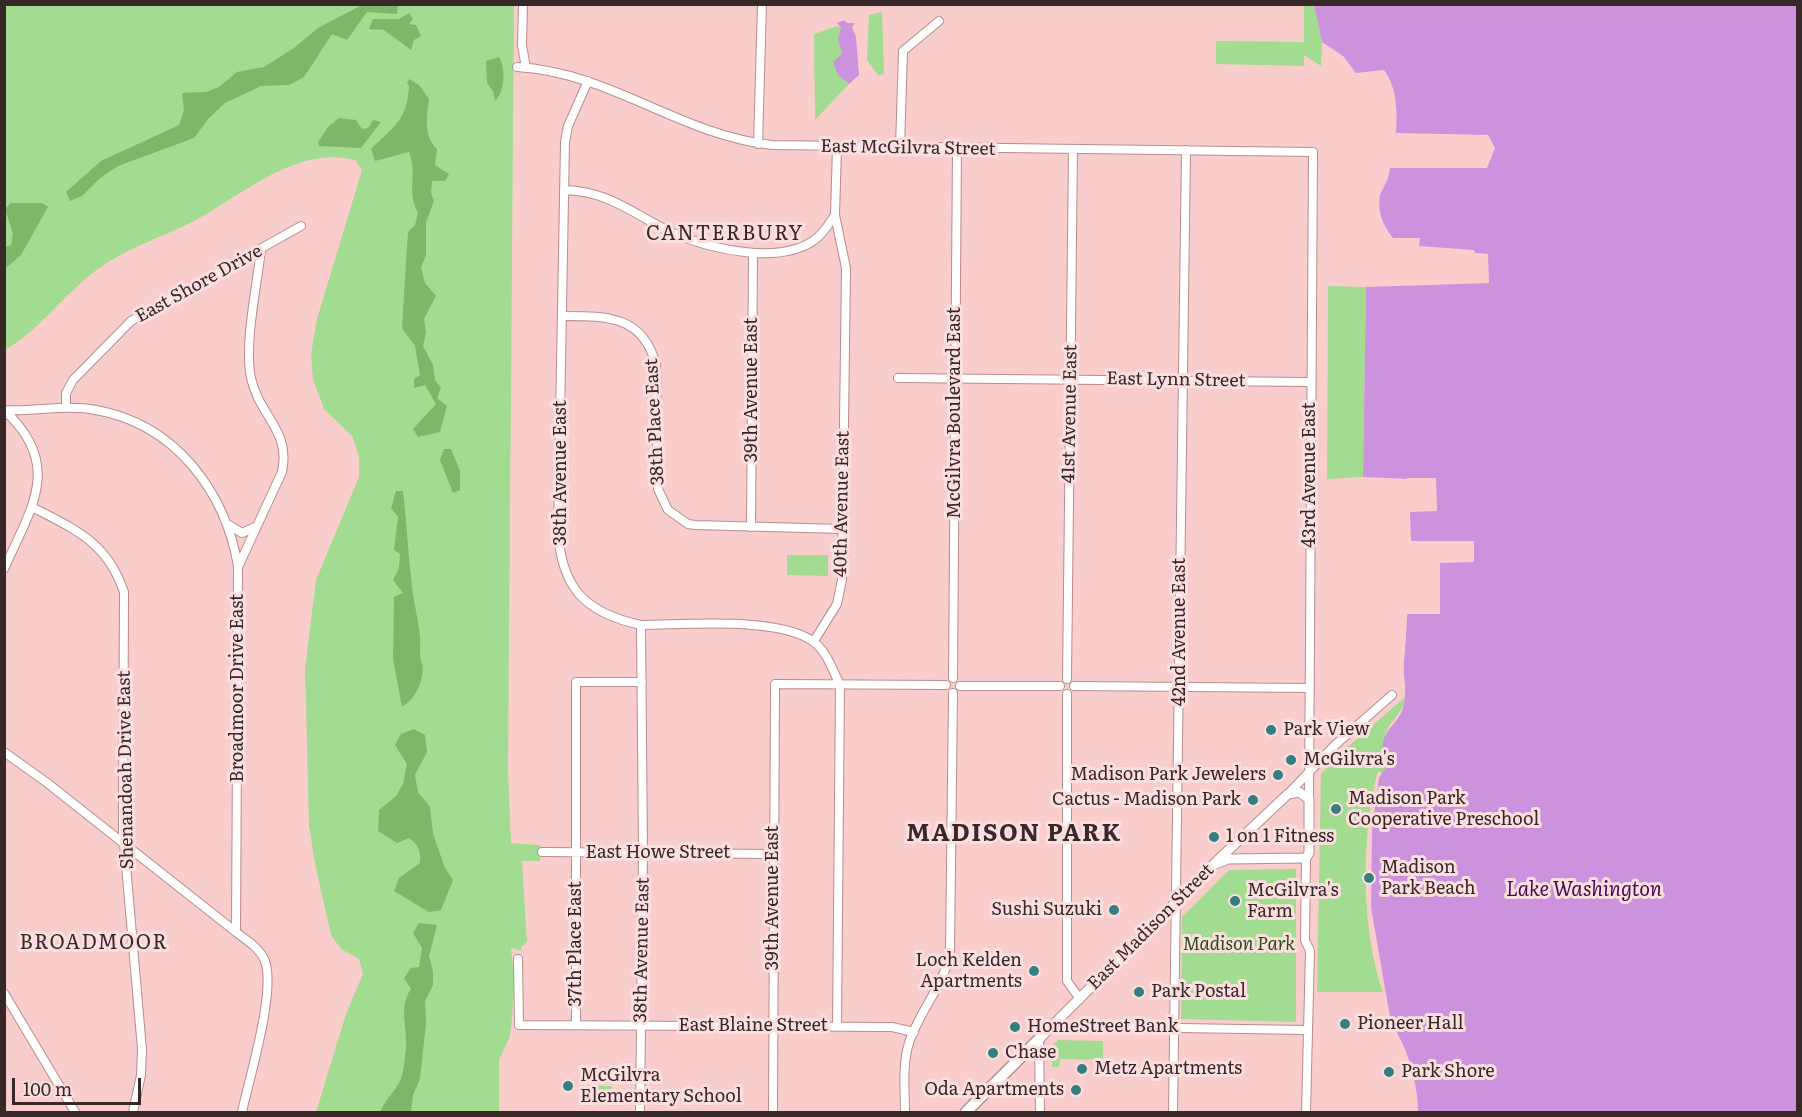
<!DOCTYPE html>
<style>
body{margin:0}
#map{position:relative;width:1802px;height:1117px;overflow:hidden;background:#facdcd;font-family:Literata,serif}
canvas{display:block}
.frame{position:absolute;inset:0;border:6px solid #392828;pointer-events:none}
.scale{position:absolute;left:12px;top:1078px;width:129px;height:27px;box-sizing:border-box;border:3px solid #392828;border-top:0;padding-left:8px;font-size:18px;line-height:21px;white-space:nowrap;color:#392828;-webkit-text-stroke:4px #fbdfdf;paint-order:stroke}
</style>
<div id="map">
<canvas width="1802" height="1117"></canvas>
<div class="frame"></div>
<div class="scale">100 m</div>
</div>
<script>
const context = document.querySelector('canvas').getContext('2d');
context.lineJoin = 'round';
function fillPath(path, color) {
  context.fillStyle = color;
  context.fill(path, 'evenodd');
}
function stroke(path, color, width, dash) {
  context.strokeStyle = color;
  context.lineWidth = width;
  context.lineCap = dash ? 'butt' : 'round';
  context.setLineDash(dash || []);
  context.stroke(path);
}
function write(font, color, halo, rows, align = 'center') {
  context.font = font + ' Literata,serif';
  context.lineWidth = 6;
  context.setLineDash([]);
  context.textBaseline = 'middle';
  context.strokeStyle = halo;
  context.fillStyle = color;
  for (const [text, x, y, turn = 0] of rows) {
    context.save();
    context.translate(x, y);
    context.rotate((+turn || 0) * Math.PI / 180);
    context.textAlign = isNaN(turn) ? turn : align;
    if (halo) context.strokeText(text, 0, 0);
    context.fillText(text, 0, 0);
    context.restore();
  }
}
const green = new Path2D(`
 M 5,5 L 514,5 L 508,768 L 511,843 L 540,845 L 540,861 L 522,861 L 527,942 L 521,947 L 521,951 L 511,948 L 514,977 L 512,1019 L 510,1036 L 499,1060 L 499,1112 L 316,1112 L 346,1014 L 363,974 L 359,959 L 341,949 L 331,935 L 315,864 L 309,825 L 305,669 L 316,580 L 359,477 L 359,456 L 352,436 L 324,409 L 313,379 L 311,354 L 317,319 L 362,170 L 355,160 C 295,145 242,196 192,222 C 160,238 122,250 94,272 C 62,296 40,330 5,350 Z
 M 1304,5 L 1314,5 L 1322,42 L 1321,66 L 1304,55 L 1304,66 L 1216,64 L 1216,41 L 1304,42 Z
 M 882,12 L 884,74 L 878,75 L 867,60 L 869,15 Z
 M 837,26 L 841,28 L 846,82 L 849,84 L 815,120 L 814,34 Z
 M 1328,286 L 1366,287 L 1363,477 L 1327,479 Z
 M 787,555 L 828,555 L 828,576 L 787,575 Z
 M 1405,697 C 1404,714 1388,721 1385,736 C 1382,748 1392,766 1383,774 L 1379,771 L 1377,774 C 1361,837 1361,930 1383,992 L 1317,992 L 1321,774 L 1341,753 Z
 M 1296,869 L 1296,1022 L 1181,1019 L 1182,917 L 1229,870 Z
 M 1058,1040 L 1103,1041 L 1103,1060 L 1060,1059 L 1059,1067 L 1052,1067 L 1052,1046 Z
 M 592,1086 L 612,1086 L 611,1105 L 592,1105 Z`);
const forest = new Path2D(`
 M 362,5 L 398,5 L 397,14 L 367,12 L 347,40 L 332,34 L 304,77 L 289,85 L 261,86 L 225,103 L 209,118 L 194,138 L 118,166 L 99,179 L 82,196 L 70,201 L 66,192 L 101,161 L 179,125 L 184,110 L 182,93 L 206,92 L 219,87 L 237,72 L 264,67 L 294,48 L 318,28 Z
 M 409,13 L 413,19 L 409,24 L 416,25 L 421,36 L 414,40 L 411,50 L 384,30 L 369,29 L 373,19 L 399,19 Z
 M 499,57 C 506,68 505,92 495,101 L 493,91 L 487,83 L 486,61 Z
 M 409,79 L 419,85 L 429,99 C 427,116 423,136 437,149 L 435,165 L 449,174 L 445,181 L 432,181 L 431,193 L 434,201 L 426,222 L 426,255 L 421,268 L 425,283 L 436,296 L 424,319 L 426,332 L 423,346 L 433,365 L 435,380 L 441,388 L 437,398 L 447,406 L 440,432 L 418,437 L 413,429 L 436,404 L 425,385 L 414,388 L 414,379 L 420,375 L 415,346 L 402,328 L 408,232 L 415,225 L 418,213 C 406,190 418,174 409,152 L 375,161 L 371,149 C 394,126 407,121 409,86 L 407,83 Z
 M 339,118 L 356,120 L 362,129 L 368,128 L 373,120 L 381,122 L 361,148 L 319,146 L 318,142 L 329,126 Z
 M 11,203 L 42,203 L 48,207 L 21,255 L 7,267 L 5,266 L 5,247 L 11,245 L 13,234 L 5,209 Z
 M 444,449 L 451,449 L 460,471 L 460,490 L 453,493 L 440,460 Z
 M 396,491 L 403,491 C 407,523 408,555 412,587 C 415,612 422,630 420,655 C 420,660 423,664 423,668 C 422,685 415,698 402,707 L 393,659 L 394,597 L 403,593 L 393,580 L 399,568 L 400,554 L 394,550 L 398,517 L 391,508 Z
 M 414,729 L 425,735 L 427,752 L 415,775 L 418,792 L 430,807 L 433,834 L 445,868 L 453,880 L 441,910 L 429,912 L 394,891 L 399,878 L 420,863 C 421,852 419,845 409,838 L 397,843 L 378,831 L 379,810 L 396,796 L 403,784 L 407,764 L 395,745 L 401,734 Z
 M 419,923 L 437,925 L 429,956 L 433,971 L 433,985 L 425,1001 L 426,1023 L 420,1079 L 413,1095 L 411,1112 L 380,1112 C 386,1099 395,1091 400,1081 C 404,1072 405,1058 406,1048 C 408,1029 398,1006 411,989 L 404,978 L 411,968 L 419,967 L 422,948 L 413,933 Z`);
const water = new Path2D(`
 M 1314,5 L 1797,5 L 1797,1112 L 1418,1112 C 1418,1082 1408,1048 1391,1023 L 1371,907 L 1372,830 L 1379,778 L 1387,766 C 1373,728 1399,730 1404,704 C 1407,690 1403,676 1404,662 C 1410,601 1408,540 1407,479 L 1363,477 L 1366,287 L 1489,283 L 1488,254 L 1475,253 L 1474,250 L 1419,246 L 1420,238 L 1393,238 C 1383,226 1377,211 1380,195 C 1382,189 1386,184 1388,178 C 1395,147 1405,98 1384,70 L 1356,73 L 1343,56 L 1322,42 Z
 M 844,20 L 847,23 L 855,23 L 852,27 L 856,37 L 859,75 L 849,84 L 838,75 L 833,62 L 842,54 L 838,38 L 841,28 L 837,23 Z`);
const pier = new Path2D(`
 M 1396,133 L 1488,135 L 1495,148 L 1487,168 L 1388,168 Z
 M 1407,478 L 1436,478 L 1437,511 L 1410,512 L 1411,541 L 1474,541 L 1474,562 L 1440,563 L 1440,614 L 1407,614 Z`);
const minor = new Path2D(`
 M 523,4 L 522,45 L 526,68
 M 517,67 C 610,72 680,135 772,145 L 1313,152 L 1309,799
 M 588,81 L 568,126 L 565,142 L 558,530 C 561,588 585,613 641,625 L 643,853 L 640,1112
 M 758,144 L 762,4
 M 900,147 L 903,51 L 939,21
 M 564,190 C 610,191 634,215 673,233 C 710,249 784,267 818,237 C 825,231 830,222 835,215
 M 563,316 C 606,316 643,315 656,365 L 658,489 L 668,510 L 688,524 L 695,525 L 842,529
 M 898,378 L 1310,382
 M 66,407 L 66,393 L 73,380 L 131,321 L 301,226
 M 4,410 C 35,412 65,404 96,410 C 175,424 225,491 238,566 L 236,932 C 246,940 260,948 265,961 C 276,992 249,1079 242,1112
 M 4,410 C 64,465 31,508 4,569
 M 32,507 C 76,530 107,542 124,592 L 123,831 L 142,1049 L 141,1075 L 133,1112
 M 229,525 L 242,533 L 255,527
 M 751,527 L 753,253
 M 239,565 L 282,472 C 291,430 259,416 251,378 C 244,344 257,286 261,249
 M 641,625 C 684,625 780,616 814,642 C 827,652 833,671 840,685 L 837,1027
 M 814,641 L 837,604 L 842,580 L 846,268 L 835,215 L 837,147
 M 953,678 L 957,148
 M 1067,679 L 1073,149
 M 960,686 L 1060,686
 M 1074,686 L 1309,688
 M 1067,694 L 1067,981 L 1080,999
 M 4,752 L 46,782 L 236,932
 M 1288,794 L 1334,746 L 1392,695
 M 542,852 L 773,854
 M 1306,858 L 1305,940 L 1310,951 L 1306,1112
 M 518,959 L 519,1025 L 892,1027 L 914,1032
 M 4,993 L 75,1112
 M 576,1025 L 576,682 L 642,682
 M 1052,1026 L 1307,1030
 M 1039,1039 L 1040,1112
 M 773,1112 L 775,684 L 946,685
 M 905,1112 C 905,1090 902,1065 909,1043 C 919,1011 945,985 950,951 L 953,693
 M 1173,1112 L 1186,150`);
const tertiary = new Path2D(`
 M 1039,1039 L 1220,858 L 1288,794 L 1299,792 L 1309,799 L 1309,853 L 1306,858 L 1228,859 L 1213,865`);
const secondary = new Path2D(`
 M 966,1112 L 1039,1039`);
const markers = [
 [1271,730,6,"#367f81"],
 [1291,760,6,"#367f81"],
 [1278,775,6,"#367f81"],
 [1253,800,6,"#367f81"],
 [1336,809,6,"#367f81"],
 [1214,837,6,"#367f81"],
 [1369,878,6,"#367f81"],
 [1235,901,6,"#367f81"],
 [1114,910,6,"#367f81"],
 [1034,971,6,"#367f81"],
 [1139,992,6,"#367f81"],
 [1345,1024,6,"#367f81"],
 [1015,1027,6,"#367f81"],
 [993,1053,6,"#367f81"],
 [1082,1069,6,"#367f81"],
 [1389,1072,6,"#367f81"],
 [568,1086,6,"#367f81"],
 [1076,1090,6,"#367f81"]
];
const streetNames = [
 ["East McGilvra Street",908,148,1],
 ["East Shore Drive",199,284,-29],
 ["East Lynn Street",1176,380,1],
 ["39th Avenue East",752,390,-90],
 ["McGilvra Boulevard East",955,413,-90],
 ["41st Avenue East",1070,414,-89],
 ["38th Place East",655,422,-93],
 ["38th Avenue East",561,473,-90],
 ["43rd Avenue East",1310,475,-90],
 ["40th Avenue East",842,504,-89],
 ["42nd Avenue East",1180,632,-90],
 ["Broadmoor Drive East",238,688,-90],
 ["Shenandoah Drive East",126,770,-91],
 ["East Howe Street",658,853],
 ["39th Avenue East",773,898,-90],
 ["East Madison Street",1151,927,-45],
 ["37th Place East",576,944,-90],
 ["38th Avenue East",642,950,-89],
 ["East Blaine Street",753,1026]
];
const poiNames = [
 ["Park View",1283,730],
 ["McGilvra's",1303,760],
 ["Madison Park Jewelers",1266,775,"right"],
 ["Madison Park",1348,799],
 ["Cooperative Preschool",1348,820],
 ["Cactus - Madison Park",1241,800,"right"],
 ["1 on 1 Fitness",1226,837],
 ["Madison",1381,868],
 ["Park Beach",1381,889],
 ["McGilvra's",1247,891],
 ["Farm",1247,912],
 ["Sushi Suzuki",1102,910,"right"],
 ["Loch Kelden",1022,961,"right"],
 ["Apartments",1022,982,"right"],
 ["Park Postal",1151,992],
 ["Pioneer Hall",1357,1024],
 ["HomeStreet Bank",1027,1027],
 ["Chase",1005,1053],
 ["Metz Apartments",1094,1069],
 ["Park Shore",1401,1072],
 ["McGilvra",580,1076],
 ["Elementary School",580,1097],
 ["Oda Apartments",1064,1090,"right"]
];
const parkNames = [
 ["Madison Park",1239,945]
];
const neighbourhoodNames = [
 ["CANTERBURY",725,234],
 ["BROADMOOR",94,943]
];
const waterNames = [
 ["Lake Washington",1584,890]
];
const districtNames = [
 ["MADISON PARK",1014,834]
];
fillPath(green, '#a2dc90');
fillPath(forest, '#7db76a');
fillPath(water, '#cd92de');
fillPath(pier, '#facdcd');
stroke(minor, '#b78d8d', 10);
stroke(tertiary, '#b78d8d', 11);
stroke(secondary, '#b78d8d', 13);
stroke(minor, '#fff', 8);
stroke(tertiary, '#fff', 9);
stroke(secondary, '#fff', 10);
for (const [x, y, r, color] of markers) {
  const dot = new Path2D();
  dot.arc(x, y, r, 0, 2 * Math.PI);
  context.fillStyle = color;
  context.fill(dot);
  stroke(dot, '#fbdfdf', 2);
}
write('18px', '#392828', '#fbdfdf', streetNames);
write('18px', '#392828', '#fbdfdf', poiNames, 'left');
write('italic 18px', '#264d18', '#fbdfdf', parkNames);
context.letterSpacing = '1.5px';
write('20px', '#392828', '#fbdfdf', neighbourhoodNames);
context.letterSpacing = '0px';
write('italic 20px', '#430c51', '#fbdfdf', waterNames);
context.letterSpacing = '1.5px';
write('bold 24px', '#392828', '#fbdfdf', districtNames);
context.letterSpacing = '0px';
</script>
